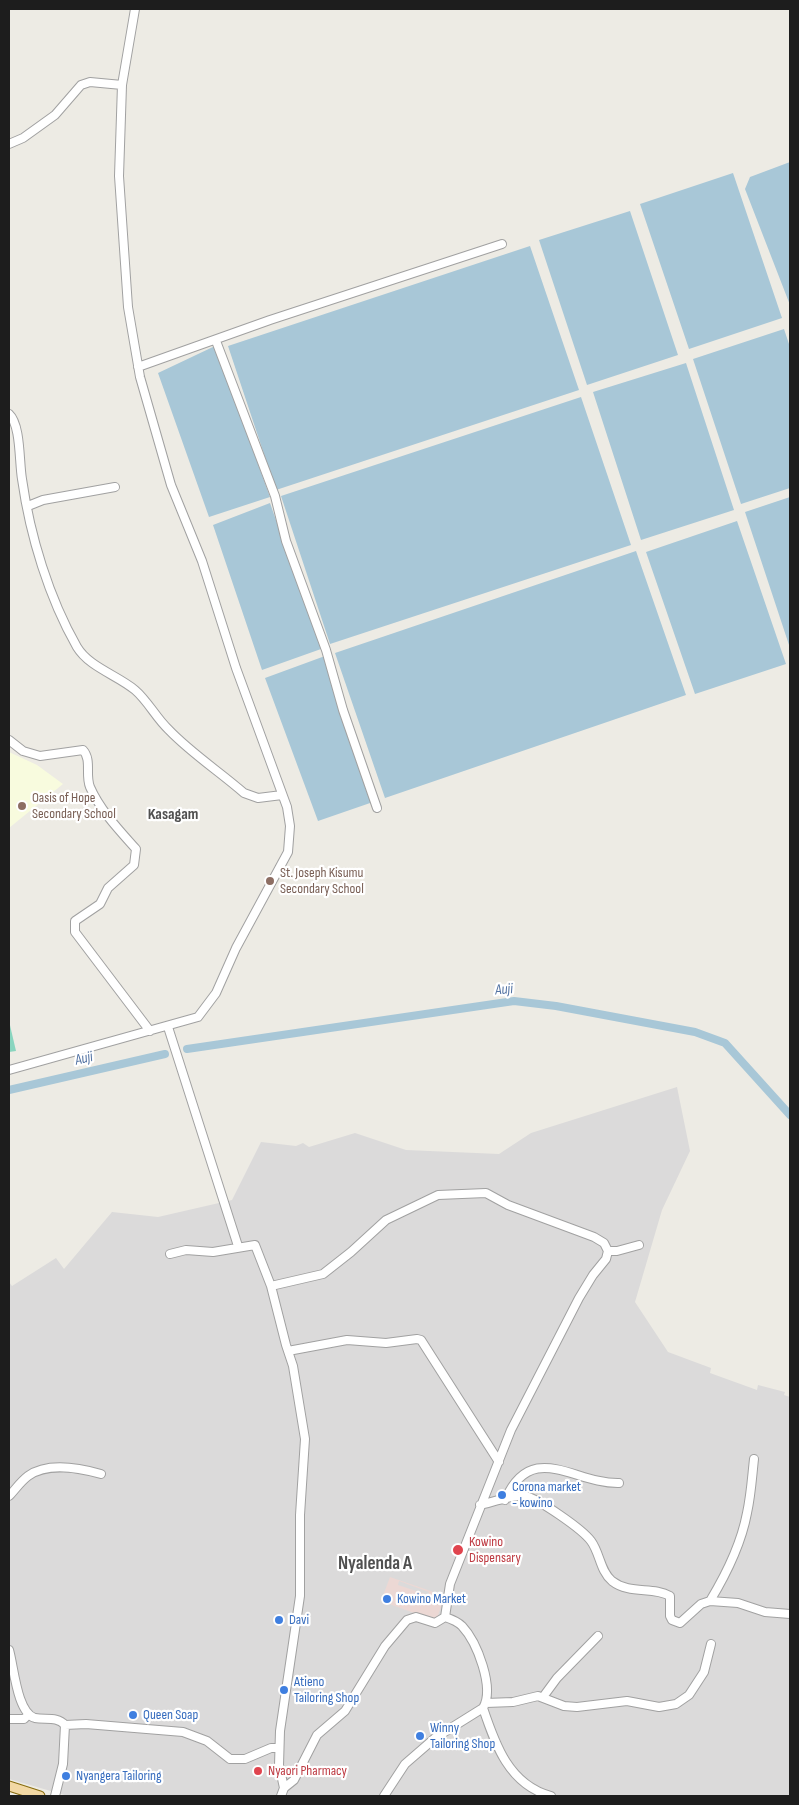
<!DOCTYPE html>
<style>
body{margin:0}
#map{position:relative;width:799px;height:1805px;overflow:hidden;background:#edebe4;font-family:"Sofia Sans Condensed",sans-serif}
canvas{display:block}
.frame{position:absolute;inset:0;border:10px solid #1d1d1d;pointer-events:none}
</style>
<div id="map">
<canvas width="799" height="1805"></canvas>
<div class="frame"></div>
</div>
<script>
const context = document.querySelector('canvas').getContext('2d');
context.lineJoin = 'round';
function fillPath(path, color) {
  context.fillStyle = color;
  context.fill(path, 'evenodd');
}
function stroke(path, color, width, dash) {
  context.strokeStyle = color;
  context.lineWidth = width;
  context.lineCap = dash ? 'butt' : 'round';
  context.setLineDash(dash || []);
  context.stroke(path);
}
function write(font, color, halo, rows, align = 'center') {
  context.font = font + ' "Sofia Sans Condensed",sans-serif';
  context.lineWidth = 4.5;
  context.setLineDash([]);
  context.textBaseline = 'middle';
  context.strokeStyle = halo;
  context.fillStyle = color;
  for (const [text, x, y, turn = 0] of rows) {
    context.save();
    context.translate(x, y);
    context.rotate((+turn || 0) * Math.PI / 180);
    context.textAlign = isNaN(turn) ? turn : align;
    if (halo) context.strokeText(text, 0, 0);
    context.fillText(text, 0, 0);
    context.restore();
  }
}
const residential = new Path2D(`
 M 677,1087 L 690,1151 L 662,1210 L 635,1302 L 668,1352 L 711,1368 L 710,1373 L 757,1390 L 758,1385 L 785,1392 L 784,1395 L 790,1397 L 790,1796 L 68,1796 L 9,1779 L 9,1282 L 12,1286 L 56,1258 L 64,1269 L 112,1212 L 158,1217 L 232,1200 L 261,1142 L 296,1146 L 303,1143 L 309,1147 L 355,1133 L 406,1150 L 499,1154 L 531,1133 Z`);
const commercial = new Path2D(`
 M 390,1577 L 445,1596 L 436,1621 L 381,1601 ZM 399,1581 L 429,1592 L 428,1595 L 398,1585 Z`);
const education = new Path2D(`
 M 9,752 L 37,765 L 63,784 L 9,828 Z`);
const pitch = new Path2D(`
 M 9,1021 L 16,1051 L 9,1052 Z`);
const water = new Path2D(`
 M 790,162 L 790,305 L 745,189 L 750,177 Z
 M 733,173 L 782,318 L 689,349 L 640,204 Z
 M 630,211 L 678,355 L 587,385 L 539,240 Z
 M 530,246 L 579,390 L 276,490 L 228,346 Z
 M 784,329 L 790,347 L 790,488 L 741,504 L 693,359 Z
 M 215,346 L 270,497 L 209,517 L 158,373 Z
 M 686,363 L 734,510 L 641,540 L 593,392 Z
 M 581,397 L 631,545 L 330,644 L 281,496 Z
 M 790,497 L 790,648 L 745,512 Z
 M 270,503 L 321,649 L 262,670 L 213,525 Z
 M 737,521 L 786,664 L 695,694 L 646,552 Z
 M 636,551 L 686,695 L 385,798 L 335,653 Z
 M 325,656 L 373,802 L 318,821 L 265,678 Z`);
const canal = new Path2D(`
 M 187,1049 L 514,1001 L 556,1006 L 695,1032 L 725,1043 L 790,1115
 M 9,1090 L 165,1054`);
const minor = new Path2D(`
 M 9,144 L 23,138 L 55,115 L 81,85 L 90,82 L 122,85
 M 216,341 L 275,496 L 286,541 L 326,650 L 343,710 L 377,808
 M 138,367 L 270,320 L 502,244
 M 9,414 C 21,425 19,462 22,479 C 30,536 49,598 77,647 C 89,667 117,675 135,690 C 148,701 156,718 169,730 C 191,753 220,772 244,793 L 258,798 L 282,795
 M 28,506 L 43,500 L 115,487
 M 9,740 L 23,751 L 40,756 L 83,750 C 92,760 85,775 90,787 C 100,810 119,830 136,849 L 134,865 L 108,888 L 100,904 L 75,921 L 75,932 L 150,1031
 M 168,1027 L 238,1246
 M 9,1070 L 198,1017 L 216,993 L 236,948 L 288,852 L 290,826 L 287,807 L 236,668 L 202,561 L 171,485 L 140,377 L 128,307 L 119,176 L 122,85 L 135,9
 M 608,1251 L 617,1251 L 639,1245
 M 170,1254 L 186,1250 L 213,1252 L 255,1245 L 271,1286 L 286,1345 L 293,1366 L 305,1439 L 300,1515 L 300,1596 L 280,1731 L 279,1765 L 284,1788
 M 271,1286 L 323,1274 L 351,1252 L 386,1220 L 438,1195 L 486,1193 L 508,1205 L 594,1237 L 604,1243 L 608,1251 L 606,1259 L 593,1275 L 579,1298 L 511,1430 L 450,1584 L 445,1617 L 435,1623 L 416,1617 L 407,1620 L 385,1646 L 345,1711 L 317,1735 L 294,1780 L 284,1788 L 281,1796
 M 288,1351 L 347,1340 L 386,1343 L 417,1339 L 421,1340 L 499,1462
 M 9,1496 C 15,1490 20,1482 28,1476 C 47,1462 80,1468 101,1474
 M 505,1500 C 532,1439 574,1484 619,1483
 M 480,1505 C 490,1503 515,1494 525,1496 C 539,1499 582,1529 591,1541 C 600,1553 600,1571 612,1581 C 630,1595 653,1586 670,1596 L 670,1616 L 672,1620 L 680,1623 L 701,1604 L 710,1601 L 738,1603 L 765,1612 L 790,1614
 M 710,1601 C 727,1573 741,1545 747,1513 C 751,1495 752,1477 754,1459
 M 9,1650 C 14,1667 17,1713 35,1718 C 46,1720 57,1716 65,1725 L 63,1764 L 55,1796
 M 543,1697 L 557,1678 L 598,1636
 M 486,1703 L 513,1702 L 538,1696 L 564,1706 L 577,1707 L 627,1701 L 659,1707 L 676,1704 L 689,1695 L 704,1672 L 711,1644
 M 483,1708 C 495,1744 509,1785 551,1796
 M 9,1719 L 24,1719 L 28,1715
 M 65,1725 L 86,1724 L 183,1732 L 207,1741 L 230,1759 L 245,1759 L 271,1748 L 279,1748
 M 384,1796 L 405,1764 L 435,1738 L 483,1708 C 495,1688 477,1642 462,1626 C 458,1622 451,1619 445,1617`);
const major = new Path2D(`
 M 9,1786 L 40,1796`);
const markers = [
 [22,806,5,"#8d6e63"],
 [270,881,5,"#8d6e63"],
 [502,1495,5,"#3f7fe0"],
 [458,1550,6,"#e0444e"],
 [387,1599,5,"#3f7fe0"],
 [279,1620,5,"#3f7fe0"],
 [284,1690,5,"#3f7fe0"],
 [133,1715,5,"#3f7fe0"],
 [420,1736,5,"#3f7fe0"],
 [258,1771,5,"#e0444e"],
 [66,1776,5,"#3f7fe0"]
];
const educationNames = [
 ["Oasis of Hope",32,798],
 ["Secondary School",32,814],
 ["St. Joseph Kisumu",280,873],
 ["Secondary School",280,889]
];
const shopNames = [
 ["Corona market",512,1487],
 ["- kowino",512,1503],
 ["Kowino Market",397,1599],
 ["Davi",289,1620],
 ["Atieno",294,1682],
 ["Tailoring Shop",294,1698],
 ["Queen Soap",143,1715],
 ["Winny",430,1728],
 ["Tailoring Shop",430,1744],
 ["Nyangera Tailoring",76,1776]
];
const healthNames = [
 ["Kowino",469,1542],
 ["Dispensary",469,1558],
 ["Nyaori Pharmacy",268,1771]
];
const waterNames = [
 ["Auji",504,990,-5],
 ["Auji",84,1059,-13]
];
const quarterNames = [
 ["Kasagam",173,815]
];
const districtNames = [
 ["Nyalenda A",375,1564]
];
fillPath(residential, '#dbdada');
fillPath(commercial, '#ecd8d4');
fillPath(education, '#f8fbde');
fillPath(pitch, '#89d5bf');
fillPath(water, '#a8c7d7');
stroke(canal, '#a8c7d7', 8);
stroke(minor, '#a1a1a1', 10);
stroke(major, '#876c0e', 11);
stroke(minor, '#fff', 8);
stroke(major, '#f2d8a4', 9);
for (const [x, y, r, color] of markers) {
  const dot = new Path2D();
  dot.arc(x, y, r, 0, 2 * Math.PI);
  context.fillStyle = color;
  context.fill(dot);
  stroke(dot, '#fff', 2);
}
write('14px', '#785e54', '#fff', educationNames, 'left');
write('14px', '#366cbe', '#fff', shopNames, 'left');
write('14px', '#be3a42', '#fff', healthNames, 'left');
write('italic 15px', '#5373a3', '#fff', waterNames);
write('bold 16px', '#505050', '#fff', quarterNames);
write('bold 19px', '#505050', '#fff', districtNames);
</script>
